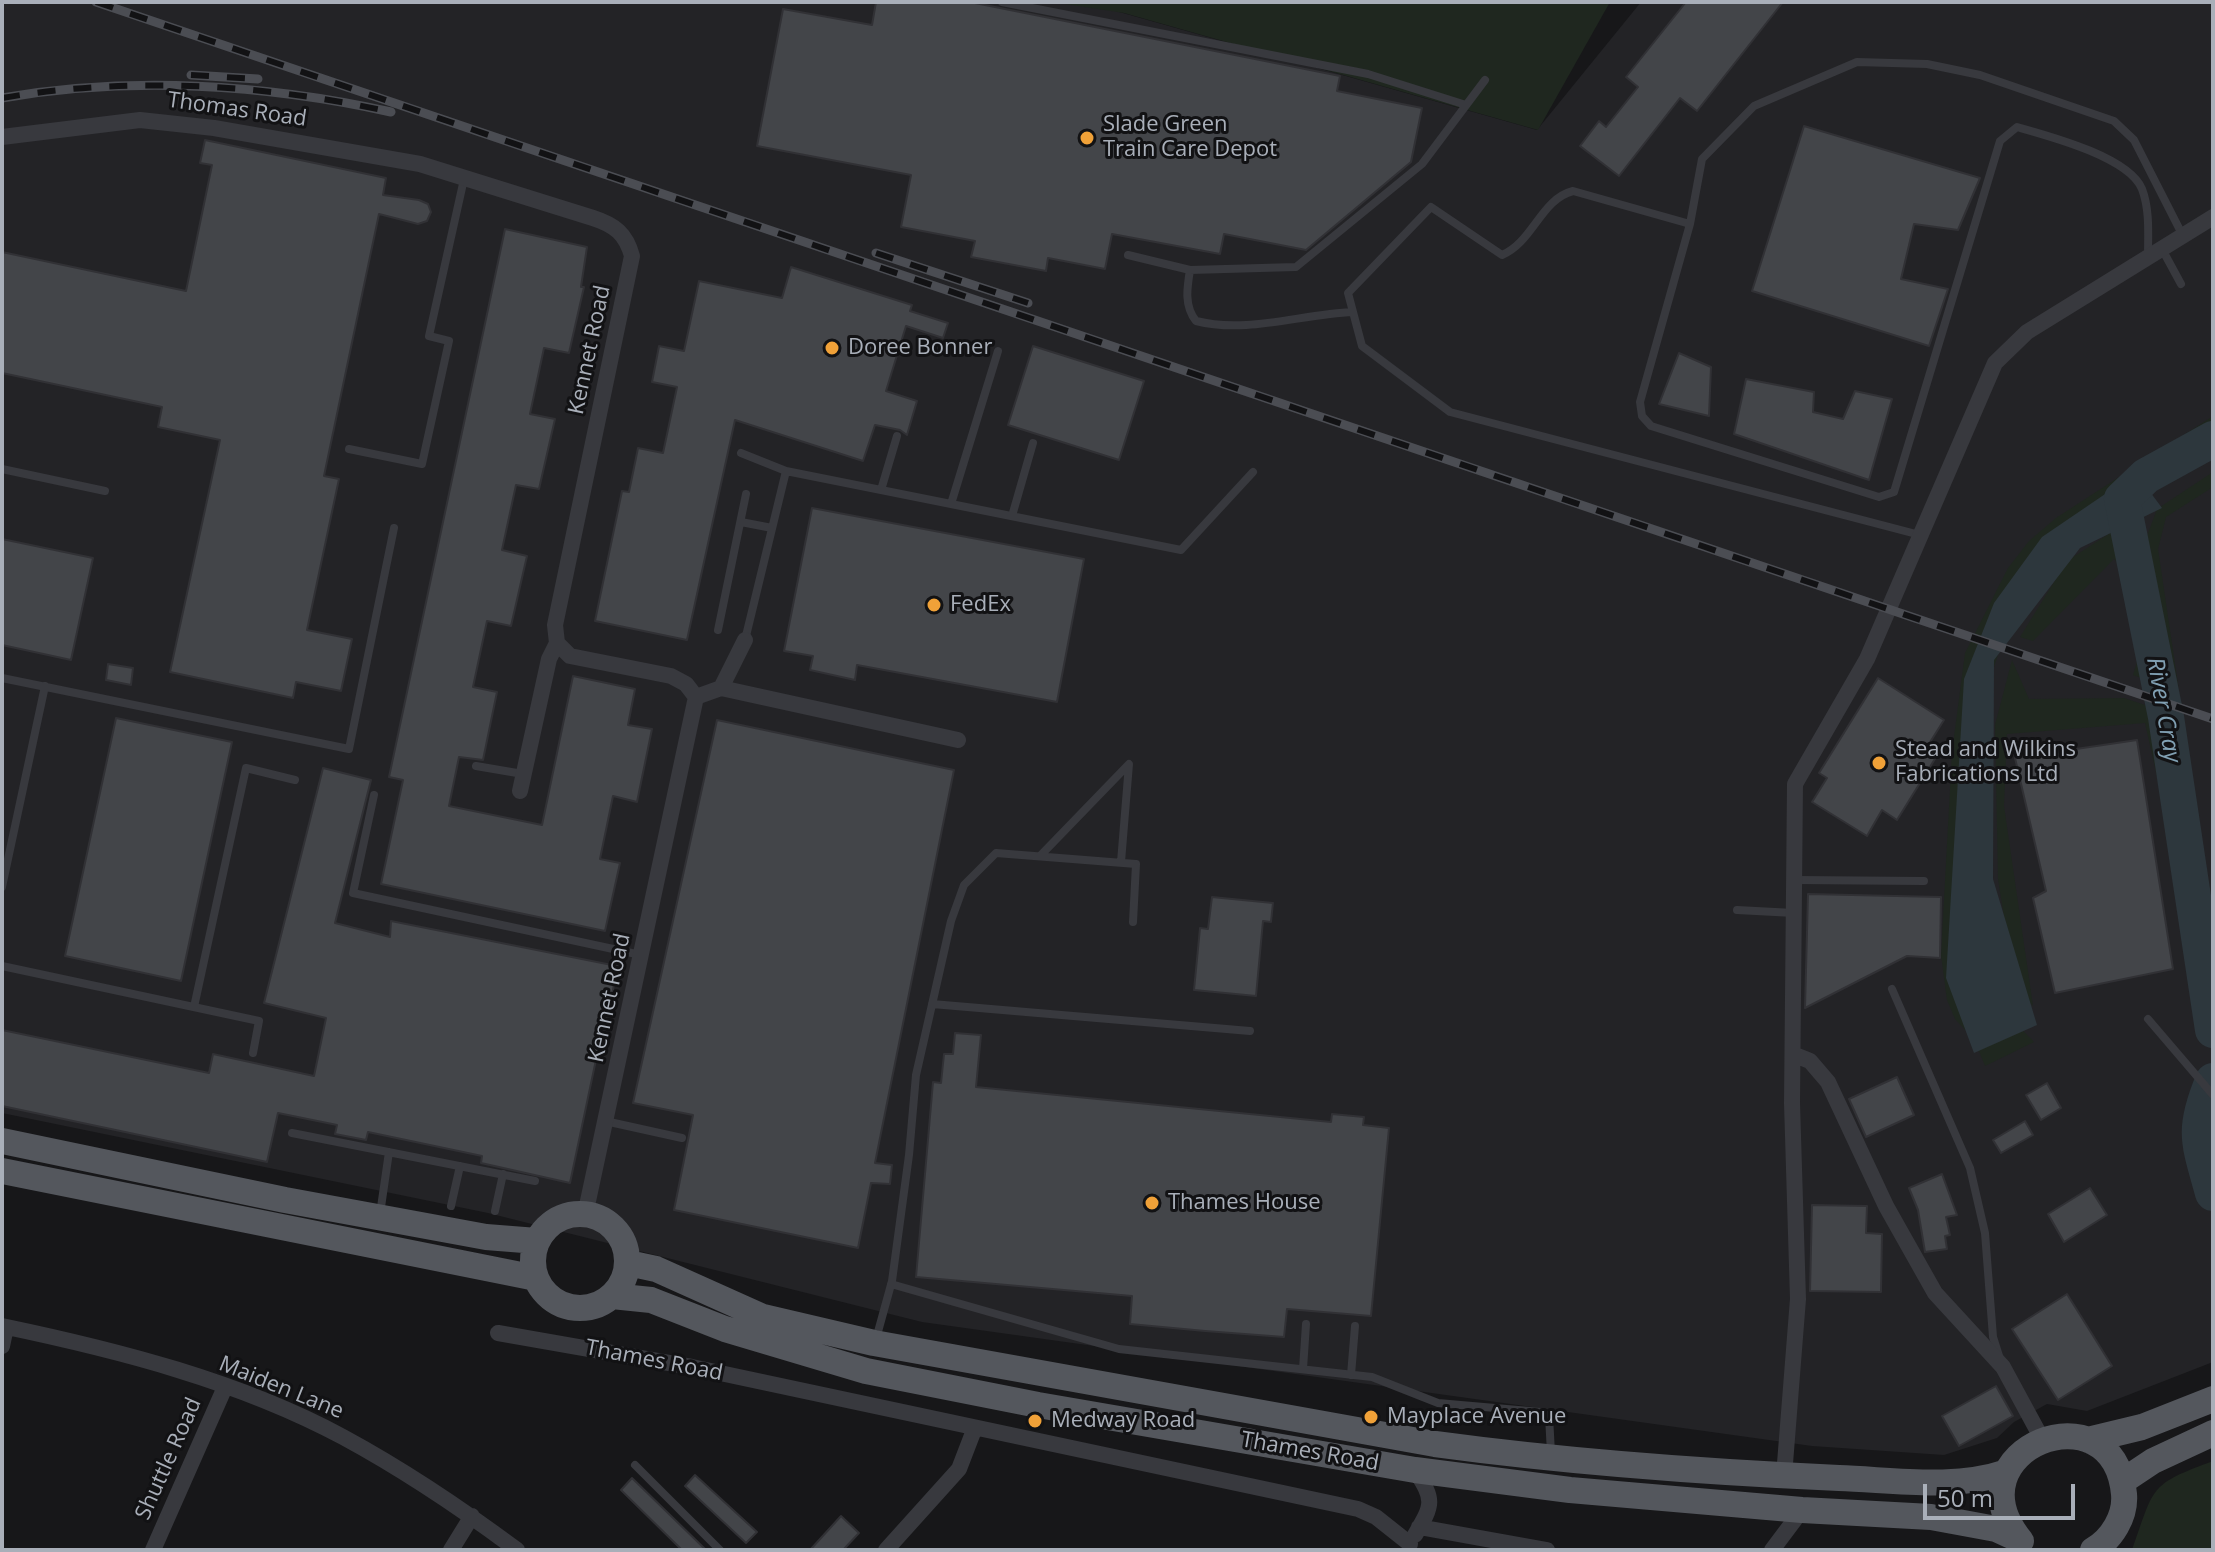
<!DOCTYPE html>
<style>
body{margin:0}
#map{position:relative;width:2215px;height:1552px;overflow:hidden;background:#171719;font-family:"Open Sans",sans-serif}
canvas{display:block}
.frame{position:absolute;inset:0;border:4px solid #a9afb9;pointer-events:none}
.scale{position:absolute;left:1923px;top:1484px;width:152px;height:36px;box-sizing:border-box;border:4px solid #a9afb9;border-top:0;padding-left:10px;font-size:24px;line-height:28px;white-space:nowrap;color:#a9afb9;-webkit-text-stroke:6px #121214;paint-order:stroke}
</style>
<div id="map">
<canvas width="2215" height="1552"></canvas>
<div class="frame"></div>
<div class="scale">50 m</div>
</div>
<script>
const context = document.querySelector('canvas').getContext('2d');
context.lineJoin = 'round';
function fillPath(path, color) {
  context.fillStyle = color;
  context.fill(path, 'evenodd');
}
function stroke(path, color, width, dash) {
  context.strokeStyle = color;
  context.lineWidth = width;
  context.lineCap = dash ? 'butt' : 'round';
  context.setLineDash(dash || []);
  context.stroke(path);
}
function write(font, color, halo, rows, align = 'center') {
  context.font = font + ' "Open Sans",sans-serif';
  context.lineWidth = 6;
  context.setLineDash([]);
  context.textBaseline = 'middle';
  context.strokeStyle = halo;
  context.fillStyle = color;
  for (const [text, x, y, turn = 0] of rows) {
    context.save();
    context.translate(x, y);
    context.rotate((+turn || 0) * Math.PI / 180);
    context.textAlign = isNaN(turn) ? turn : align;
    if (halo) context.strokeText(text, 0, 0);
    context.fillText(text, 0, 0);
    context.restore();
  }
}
const built = new Path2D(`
 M 2,2 L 1084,2 L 1537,130 L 1641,2 L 2213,2 L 2213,1362 L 2087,1411 L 2047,1404 L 2014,1422 L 1997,1438 L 1944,1455 L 1812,1446 L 922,1322 L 488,1213 L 2,1113 Z`);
const green = new Path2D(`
 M 1052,2 L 1610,2 L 1538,130 L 1124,13 Z
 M 2213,416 L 2213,432 L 2081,515 L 1975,667 L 1998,655 L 1982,702 L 1975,981 L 2034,1042 L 1985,1066 L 1974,1039 L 1955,1019 L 1947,1000 L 1941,955 L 1952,752 L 1965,653 L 2008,568 L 2029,541 L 2056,518 Z
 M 2213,472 L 2213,487 L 2166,517 L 2158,549 L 2179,691 L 2147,536 L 2157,509 Z
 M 2130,520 L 2157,684 L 2133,675 L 2144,639 L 2133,579 L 2114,559 L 2033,641 L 2020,637 L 2067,561 Z
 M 2012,660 L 2029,699 L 2124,698 L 2160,710 L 2188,915 L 2145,723 L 2007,734 L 2004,806 L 2033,1006 L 2015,987 L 1998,879 L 1995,725 Z
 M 2213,1461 L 2213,1550 L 2132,1550 C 2155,1486 2148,1485 2213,1461 Z`);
const water = new Path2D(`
 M 2136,473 L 2162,508 L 2080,548 L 1994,660 L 1993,879 L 2037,1025 L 1974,1053 L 1946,978 L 1964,679 L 1994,603 L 2042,537 Z`);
const river = new Path2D(`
 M 2213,439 L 2146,476 L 2122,499 L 2166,717 L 2213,1030
 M 2213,1081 C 2192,1131 2199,1142 2213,1193`);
const building = new Path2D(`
 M 876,2 L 970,2 L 1340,76 L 1337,91 L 1422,108 L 1411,162 L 1306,250 L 1224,234 L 1220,254 L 1112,234 L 1105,269 L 1048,258 L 1046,271 L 971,257 L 975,241 L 901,227 L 911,175 L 757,146 L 783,9 L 872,25 Z
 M 1686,2 L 1783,2 L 1697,111 L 1680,98 L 1619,176 L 1580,146 L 1599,121 L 1606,127 L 1638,87 L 1626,77 Z
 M 1804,126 L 1980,178 L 1958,230 L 1914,224 L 1901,279 L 1948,289 L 1929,346 L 1752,291 Z
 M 205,140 L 386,178 L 383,195 L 419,200 L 428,204 L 431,212 L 427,221 L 418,224 L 379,214 L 324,476 L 339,479 L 307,630 L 352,639 L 341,691 L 296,682 L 293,698 L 170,672 L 220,440 L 158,427 L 162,407 L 2,373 L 2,252 L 186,291 L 212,165 L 200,163 Z
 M 505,229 L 587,247 L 581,287 L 584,287 L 569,353 L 544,348 L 530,414 L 555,419 L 539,489 L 516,485 L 502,550 L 527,556 L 511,626 L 487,621 L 473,687 L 497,692 L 483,760 L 459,757 L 449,806 L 542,825 L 573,676 L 635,689 L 628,725 L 652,729 L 637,802 L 613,796 L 600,859 L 620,863 L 605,931 L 381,884 L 403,780 L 389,777 Z
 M 791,267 L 912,305 L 910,311 L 948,323 L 943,338 L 906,326 L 886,391 L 917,401 L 907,435 L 900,430 L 875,425 L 863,461 L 735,420 L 687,640 L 595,621 L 622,491 L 629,492 L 638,448 L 663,453 L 677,387 L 652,382 L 659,346 L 684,351 L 699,281 L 782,298 Z
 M 1033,346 L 1144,381 L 1119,460 L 1008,425 Z
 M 1679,353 L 1711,367 L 1709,416 L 1659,404 Z
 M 1746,379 L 1814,392 L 1813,412 L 1843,419 L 1855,391 L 1892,399 L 1869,480 L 1734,434 Z
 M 812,508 L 1084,559 L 1057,702 L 857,665 L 855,680 L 810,670 L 813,656 L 784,651 Z
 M 2,539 L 93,558 L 71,660 L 2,645 Z
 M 108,664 L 133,668 L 131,685 L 106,680 Z
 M 1878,678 L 1944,720 L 1927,747 L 1938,754 L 1897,820 L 1882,810 L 1867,836 L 1812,802 L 1827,778 L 1819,773 Z
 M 116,718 L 232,742 L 181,981 L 65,956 Z
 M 717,720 L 954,770 L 875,1163 L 892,1165 L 890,1184 L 871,1183 L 858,1248 L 674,1210 L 693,1115 L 633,1103 Z
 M 2137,740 L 2173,969 L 2055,993 L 2033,898 L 2046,891 L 2015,758 Z
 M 323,768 L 371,780 L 335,923 L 390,937 L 391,921 L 617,966 L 602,1056 L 597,1055 L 570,1183 L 481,1163 L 482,1156 L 368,1132 L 366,1140 L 335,1134 L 337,1125 L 278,1113 L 267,1162 L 2,1106 L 2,1030 L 209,1073 L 213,1054 L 314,1076 L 326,1018 L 264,1003 Z
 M 1808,894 L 1941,897 L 1940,958 L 1907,956 L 1805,1008 Z
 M 1212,897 L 1273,903 L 1271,922 L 1263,921 L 1256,996 L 1194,990 L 1200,928 L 1208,929 Z
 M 955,1033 L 981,1035 L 976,1087 L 1331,1122 L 1332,1114 L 1364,1117 L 1363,1125 L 1389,1128 L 1371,1316 L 1287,1309 L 1284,1337 L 1205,1331 L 1130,1324 L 1132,1296 L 916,1277 L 933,1082 L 941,1083 L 944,1054 L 953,1054 Z
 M 1897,1077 L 1914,1115 L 1866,1137 L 1849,1099 Z
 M 2047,1083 L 2061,1108 L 2041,1120 L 2026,1095 Z
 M 2025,1121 L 2033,1135 L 2001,1153 L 1993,1140 Z
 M 1942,1174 L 1957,1215 L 1946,1217 L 1950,1235 L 1945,1236 L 1947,1249 L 1925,1252 L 1918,1210 L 1909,1188 Z
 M 2090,1188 L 2107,1215 L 2064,1242 L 2048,1214 Z
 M 1812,1205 L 1867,1206 L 1866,1233 L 1882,1234 L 1881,1292 L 1810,1291 Z
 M 2067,1294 L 2112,1366 L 2058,1400 L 2012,1329 Z
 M 1996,1386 L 2013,1416 L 1959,1446 L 1942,1416 Z
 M 695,1475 L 757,1532 L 746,1543 L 685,1486 Z
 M 632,1478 L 706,1550 L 682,1550 L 621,1490 Z
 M 841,1516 L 859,1533 L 843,1550 L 810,1550 Z`);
const service = new Path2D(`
 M 1002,2 L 1368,74 L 1466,105
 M 1690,224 L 1573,191 C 1541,199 1533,242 1502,255 L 1431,207 L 1348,293 L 1362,346 L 1450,412 L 1920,535
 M 2162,249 L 2181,284
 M 1128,255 L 1190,270 L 1296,267 L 1422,164 L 1485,80
 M 2148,257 C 2148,234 2150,210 2142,189 C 2129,157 2049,136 2017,127 L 2000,141 L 1894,492 L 1879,497 L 1651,426 L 1642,416 L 1640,402 L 1690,224 L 1702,159 L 1754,106 L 1857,62 L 1927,64 L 1980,75 L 2114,121 L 2134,140 L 2183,236
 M 1190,270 C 1187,288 1184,306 1196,321 C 1247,334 1301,314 1353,312
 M 349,449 L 422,464 L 449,341 L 429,336 L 464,179
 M 741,453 L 786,471
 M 2,469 L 105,491
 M 881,490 L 897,436
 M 951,504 L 998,351
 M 1012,516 L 1033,443
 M 741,522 L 772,528
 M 718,630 L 746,494
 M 745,640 L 786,471 L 1181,550 L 1253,472
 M 2,678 L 349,749 L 394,528
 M 476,766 L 523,774
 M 374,795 L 353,893 L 641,955
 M 1040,856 L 1129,764 L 1121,862
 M 1796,880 L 1924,881
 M 2,887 L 45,686
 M 1737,910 L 1794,913
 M 2,966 L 259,1021 L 253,1053
 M 1892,989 L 1970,1168 L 1985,1233 L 1993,1337 L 2000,1359
 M 932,1004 L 1250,1031
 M 194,1007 L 246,768 L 295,780
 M 2148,1019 L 2213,1095
 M 605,1121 L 682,1138
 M 292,1133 L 535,1181
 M 451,1206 L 460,1166
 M 495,1211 L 503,1174
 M 380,1214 L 389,1152
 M 891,1284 L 1119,1349 L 1372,1377 L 1438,1403 L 1541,1412 L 1549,1416 L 1551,1453
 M 876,1339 L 892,1281 L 909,1155 L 916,1075 L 951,921 L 964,885 L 996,853 L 1136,864 L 1133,922
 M 1303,1369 L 1306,1324
 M 1351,1375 L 1355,1326
 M 635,1465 L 720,1550`);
const minor = new Path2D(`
 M 2,137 L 140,120 L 214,128 L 420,164 L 593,218 C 615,225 626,234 632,256 L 555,625 L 557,643 L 549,659 L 520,791
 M 557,643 L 570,656 L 671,676 L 686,684 L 696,697 L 721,688 L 745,640
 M 721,688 L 958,740
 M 1795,1055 L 1810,1061 L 1828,1082 L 1886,1206 L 1935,1293 L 2003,1367 L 2042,1439
 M 585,1215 L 696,697
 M 2,1326 C 117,1350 239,1381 343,1437 C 404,1470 462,1509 517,1550
 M 498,1333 L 692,1367 L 1358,1509 L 1376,1517 L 1410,1544
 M 2,1346 L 6,1327
 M 1784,1476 L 1798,1299 L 1792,1103 L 1795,784 L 1867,659 L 1995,363 L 2027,332 L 2213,217
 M 1419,1527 L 1547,1550
 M 1415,1535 C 1433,1504 1435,1501 1415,1470
 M 153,1550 L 225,1387
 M 451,1550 L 472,1516
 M 886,1550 L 959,1469 L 974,1430
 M 1772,1550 L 1802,1510`);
const primary = new Path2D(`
 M 2,1141 L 285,1200 L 486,1237 L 537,1241
 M 2,1171 L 536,1278
 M533 1261a47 47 0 1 1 94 0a47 47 0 1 1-94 0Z
 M 628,1263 L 656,1269 L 763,1317 L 874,1343 L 1435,1444 C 1568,1462 1705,1472 1839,1478 C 1895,1480 1954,1490 2007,1472
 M 612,1296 L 651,1300 L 725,1329 L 866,1371 L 1038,1405 L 1415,1470 L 1570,1490 L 1802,1510 L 1931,1517 L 1996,1529 L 2020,1540
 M 2088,1440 L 2142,1427 L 2213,1399
 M 2123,1481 L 2153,1461 L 2213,1433
 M 2021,1541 C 1946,1449 2114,1384 2124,1494 C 2126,1516 2112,1539 2093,1550`);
const rail = new Path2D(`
 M 96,2 L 2213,719
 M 191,75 L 258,79
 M 2,98 C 130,76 265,84 391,112
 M 876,253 L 1028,303`);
const markers = [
 [1087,138,8,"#f0a138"],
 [832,348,8,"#f0a138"],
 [934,605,8,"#f0a138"],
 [1879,763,8,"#f0a138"],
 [1152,1203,8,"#f0a138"],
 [1371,1417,8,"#f0a138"],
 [1035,1421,8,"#f0a138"]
];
const streetNames = [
 ["Thomas Road",237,110,8],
 ["Kennet Road",590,350,-78],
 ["Kennet Road",610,998,-78],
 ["Thames Road",654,1361,11],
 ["Maiden Lane",281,1388,22],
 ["Thames Road",1310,1452,10],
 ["Shuttle Road",169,1459,-66]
];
const poiNames = [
 ["Slade Green",1103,125],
 ["Train Care Depot",1103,150],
 ["Doree Bonner",848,348],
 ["FedEx",950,605],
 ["Stead and Wilkins",1895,750],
 ["Fabrications Ltd",1895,775],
 ["Thames House",1168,1203],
 ["Mayplace Avenue",1387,1417],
 ["Medway Road",1051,1421]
];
const waterNames = [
 ["River Cray",2163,710,80]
];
fillPath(built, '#232326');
fillPath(green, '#1f271f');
fillPath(water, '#2d373d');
stroke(river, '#2d373d', 36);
fillPath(building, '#434549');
stroke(building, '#313135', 2);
stroke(service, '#38393e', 8);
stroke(minor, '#38393e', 16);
stroke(primary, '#54575d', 26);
stroke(rail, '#4b4d53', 9);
stroke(rail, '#121214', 6, [18]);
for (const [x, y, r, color] of markers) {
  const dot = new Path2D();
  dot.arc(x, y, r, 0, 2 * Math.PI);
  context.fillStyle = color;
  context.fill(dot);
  stroke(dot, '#121214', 3);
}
write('22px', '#a9afb9', '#121214', streetNames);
write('22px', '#a9afb9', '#121214', poiNames, 'left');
write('italic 24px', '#81a0b3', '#121214', waterNames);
</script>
